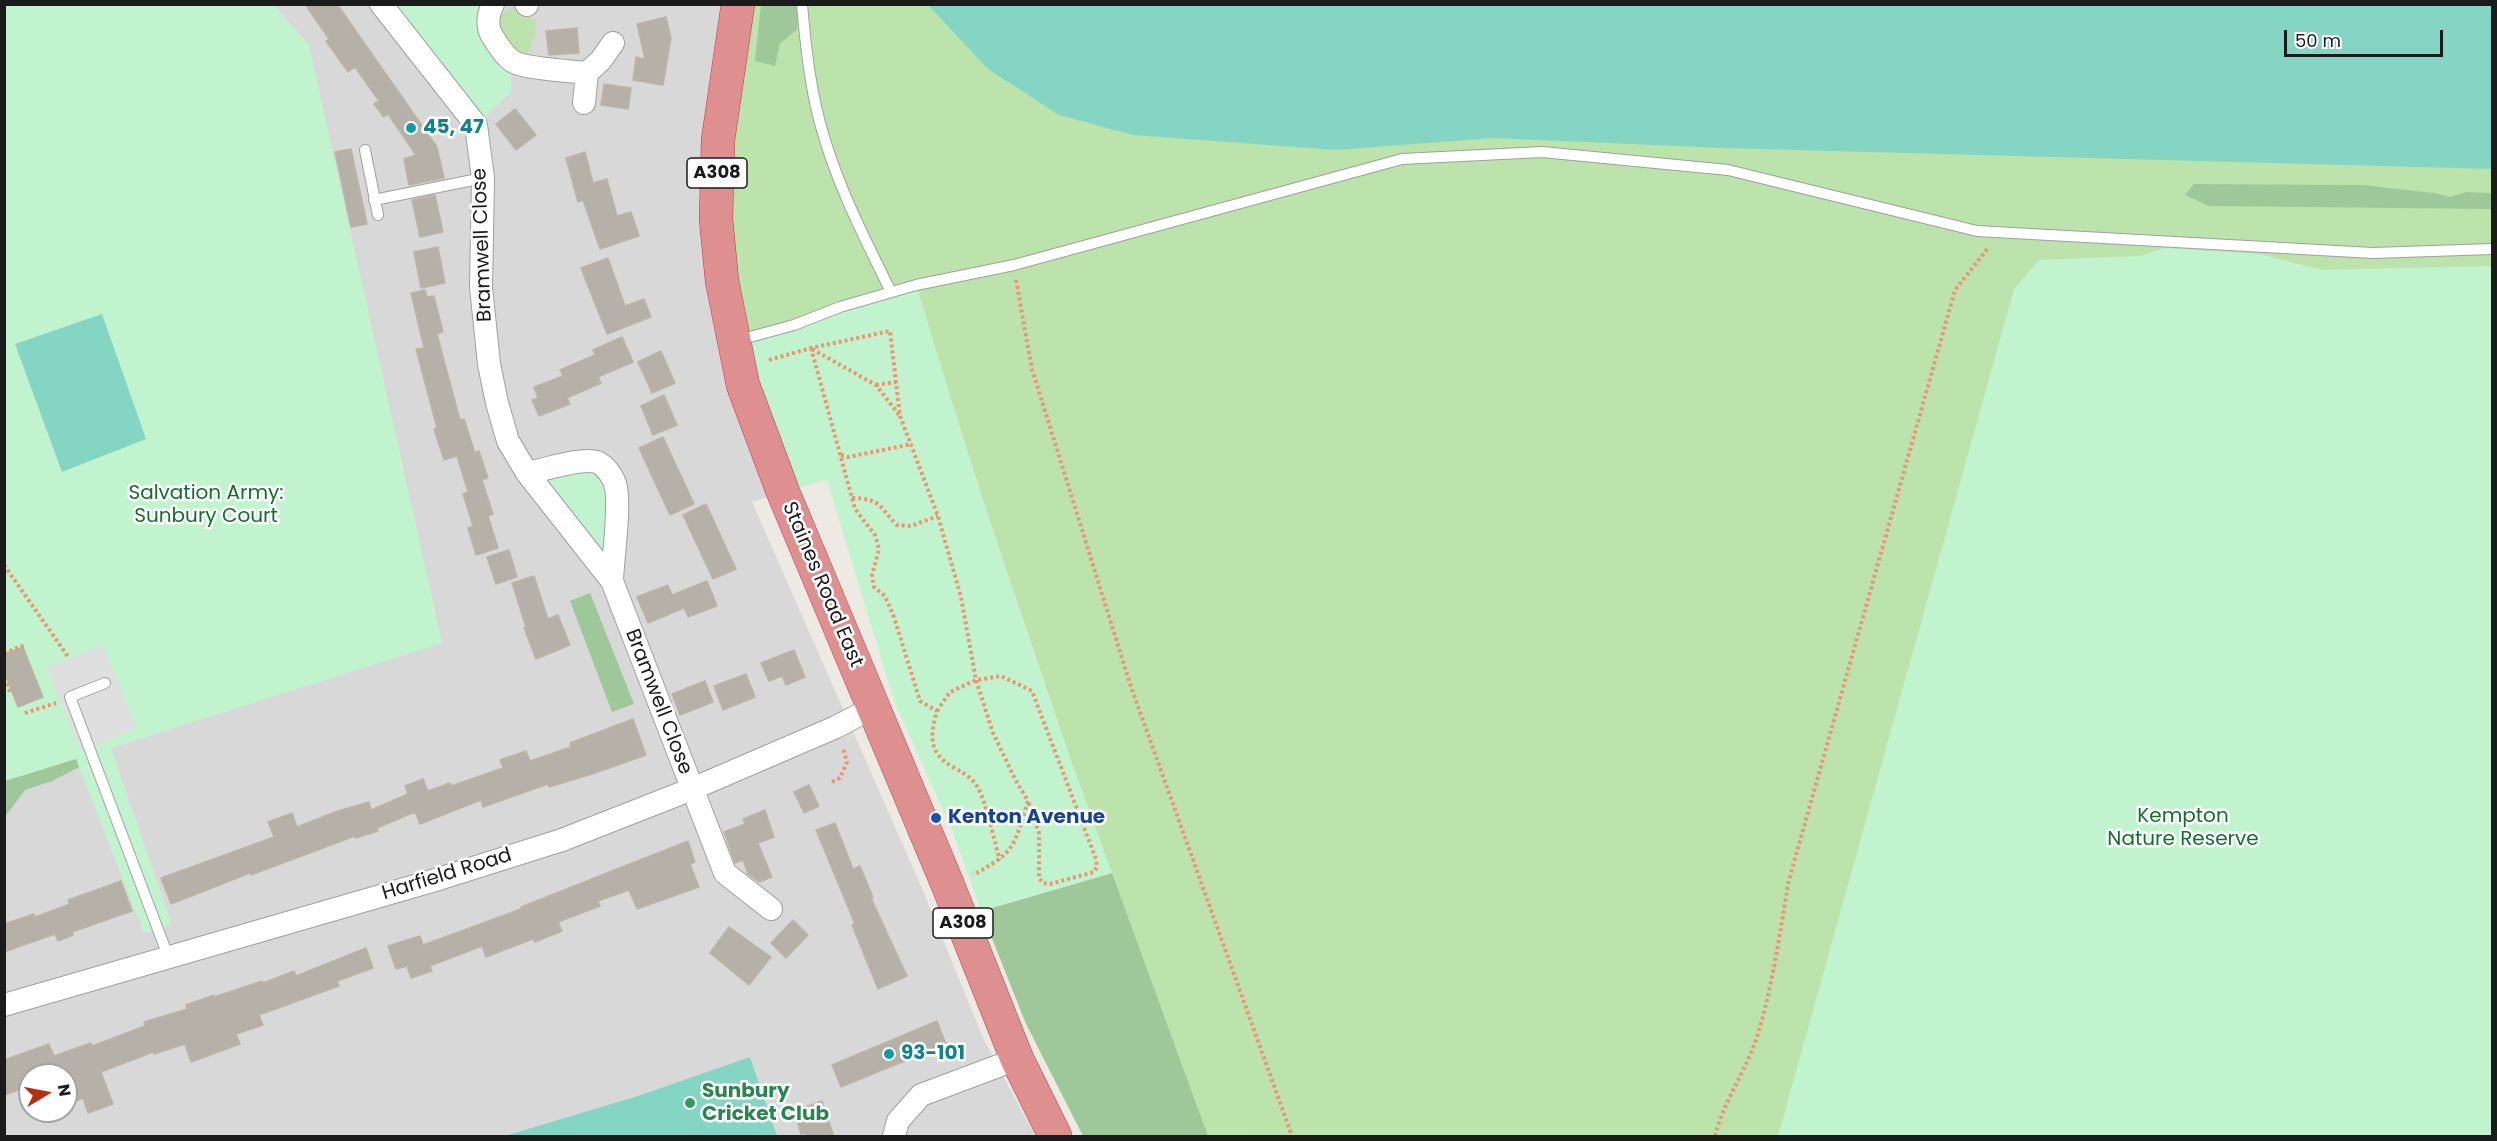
<!DOCTYPE html>
<style>
body{margin:0}
#map{position:relative;width:2497px;height:1141px;overflow:hidden;background:#eceae2;font-family:Poppins,sans-serif}
canvas{display:block}
.frame{position:absolute;inset:0;border:6px solid #1b1b1b;pointer-events:none}
.north{position:absolute;left:18px;top:1063px;width:60px;height:60px;box-sizing:border-box;background:#fff;border:2px solid #a4a4a4;border-radius:50%;rotate:80deg;font-size:16px;font-weight:700;line-height:24px;text-align:center;color:#1b1b1b}
.north::after{content:'';display:block;margin:auto;width:21px;height:27px;background:#b62f11;clip-path:polygon(50% 0,100% 100%,50% 72%,0 100%)}
.scale{position:absolute;left:2284px;top:30px;width:159px;height:27px;box-sizing:border-box;border:3px solid #1b1b1b;border-top:0;padding-left:8px;font-size:18px;line-height:21px;white-space:nowrap;color:#1b1b1b;-webkit-text-stroke:4px #fff;paint-order:stroke}
</style>
<div id="map">
<canvas width="2497" height="1141"></canvas>
<div class="frame"></div>
<div class="north">N</div>
<div class="scale">50 m</div>
</div>
<script>
const context = document.querySelector('canvas').getContext('2d');
context.lineJoin = 'round';
function fillPath(path, color) {
  context.fillStyle = color;
  context.fill(path, 'evenodd');
}
function stroke(path, color, width, dash) {
  context.strokeStyle = color;
  context.lineWidth = width;
  context.lineCap = dash ? 'butt' : 'round';
  context.setLineDash(dash || []);
  context.stroke(path);
}
function write(font, color, halo, rows, align = 'center') {
  context.font = font + ' Poppins,sans-serif';
  context.lineWidth = 5;
  context.setLineDash([]);
  context.textBaseline = 'middle';
  context.strokeStyle = halo;
  context.fillStyle = color;
  for (const [text, x, y, turn = 0] of rows) {
    context.save();
    context.translate(x, y);
    context.rotate((+turn || 0) * Math.PI / 180);
    context.textAlign = isNaN(turn) ? turn : align;
    if (halo) context.strokeText(text, 0, 0);
    context.fillText(text, 0, 0);
    context.restore();
  }
}
const residential = new Path2D(`
 M 5,5 L 738,5 L 783,492 L 752,502 L 921,886 L 984,1040 L 1035,1136 L 5,1136 ZM 30,1075 L 66,1075 L 66,1111 L 30,1111 Z`);
const grass = new Path2D(`
 M 738,5 L 2492,5 L 2492,1136 L 1208,1136 L 1073,767 L 965,448 L 916,285 L 732,342 L 718,140 Z
 M 512,8 L 536,20 L 535,36 L 525,58 C 508,45 497,38 501,14 Z`);
const forest = new Path2D(`
 M 761,5 L 799,5 L 797,30 L 780,43 L 775,66 L 755,61 Z
 M 2194,184 L 2362,185 L 2434,193 L 2450,197 L 2466,192 L 2492,193 L 2492,209 L 2209,206 L 2185,195 Z
 M 590,593 L 634,704 L 612,712 L 570,601 Z
 M 5,718 L 87,763 L 52,781 L 25,790 L 5,817 Z
 M 1112,873 L 1208,1136 L 1083,1136 L 1026,1024 L 981,911 Z`);
const park = new Path2D(`
 M 5,5 L 274,5 L 309,45 L 442,643 L 111,748 L 172,925 L 144,933 L 76,759 L 5,781 Z
 M 381,5 L 493,5 L 489,12 L 512,61 L 511,92 L 476,125 Z
 M 2165,248 L 2259,254 L 2322,270 L 2492,266 L 2492,1136 L 1778,1136 L 2014,289 L 2039,260 L 2140,256 Z
 M 916,285 C 976,482 1040,679 1112,873 L 981,911 L 952,830 L 895,704 L 827,480 L 783,492 L 732,342 Z
 M 586,461 L 610,473 L 612,581 L 527,473 Z`);
const pitch = new Path2D(`
 M 928,5 L 2492,5 L 2492,169 L 1723,148 L 1493,138 L 1336,150 L 1133,135 L 1059,115 L 988,69 Z
 M 102,314 L 146,439 L 62,472 L 15,344 Z
 M 750,1057 L 777,1136 L 505,1136 L 638,1096 Z`);
const parking = new Path2D(`
 M 103,645 L 137,728 L 81,751 L 47,668 Z`);
const building = new Path2D(`
 M 305,4 L 337,4 L 437,147 L 444,178 L 409,185 L 404,159 L 416,155 L 388,114 L 384,117 L 374,104 L 379,101 L 355,67 L 348,72 L 326,41 L 329,39 Z
 M 666,17 L 671,38 L 663,85 L 633,80 L 636,57 L 645,59 L 637,24 Z
 M 577,28 L 579,53 L 549,55 L 546,31 Z
 M 604,84 L 631,88 L 628,109 L 601,105 Z
 M 515,109 L 536,135 L 516,150 L 496,124 Z
 M 351,149 L 367,224 L 351,227 L 335,152 Z
 M 585,152 L 593,183 L 607,179 L 617,216 L 631,212 L 639,236 L 600,249 L 583,200 L 578,202 L 566,158 Z
 M 435,195 L 443,232 L 420,237 L 412,200 Z
 M 438,247 L 445,283 L 421,288 L 414,252 Z
 M 608,258 L 625,306 L 644,299 L 651,317 L 607,334 L 581,268 Z
 M 425,290 L 427,297 L 434,296 L 443,332 L 437,334 L 460,420 L 464,419 L 475,453 L 479,451 L 488,478 L 482,480 L 493,514 L 488,516 L 498,548 L 476,555 L 468,528 L 473,526 L 463,494 L 468,492 L 457,456 L 444,460 L 434,429 L 437,428 L 416,349 L 424,348 L 411,293 Z
 M 622,337 L 633,362 L 598,377 L 601,383 L 567,398 L 570,404 L 539,416 L 532,400 L 538,398 L 534,387 L 563,376 L 560,370 L 595,355 L 593,350 Z
 M 661,351 L 675,383 L 652,393 L 638,362 Z
 M 664,395 L 677,425 L 653,435 L 641,406 Z
 M 663,437 L 694,504 L 670,515 L 639,448 Z
 M 706,504 L 736,569 L 713,579 L 683,515 Z
 M 509,550 L 517,577 L 496,584 L 487,557 Z
 M 534,576 L 548,619 L 558,615 L 570,645 L 536,659 L 524,628 L 526,627 L 512,583 Z
 M 707,581 L 717,606 L 688,617 L 684,608 L 648,623 L 637,597 L 668,585 L 672,595 Z
 M 23,647 L 43,697 L 18,707 L 4,672 L 4,654 Z
 M 794,650 L 805,677 L 786,685 L 782,676 L 769,681 L 761,663 Z
 M 746,674 L 755,697 L 723,710 L 714,686 Z
 M 705,681 L 713,702 L 680,715 L 672,694 Z
 M 633,719 L 646,755 L 592,774 L 549,787 L 548,784 L 483,807 L 481,800 L 420,824 L 415,812 L 377,828 L 378,831 L 356,838 L 355,836 L 251,875 L 250,873 L 171,904 L 161,878 L 274,837 L 268,822 L 292,813 L 297,827 L 335,812 L 369,802 L 371,810 L 408,794 L 405,786 L 423,779 L 428,791 L 450,783 L 451,786 L 503,768 L 500,760 L 526,751 L 530,761 L 571,747 L 570,743 Z
 M 809,785 L 819,806 L 804,813 L 794,792 Z
 M 765,810 L 774,837 L 758,843 L 772,877 L 759,882 L 748,874 L 743,860 L 735,863 L 724,832 L 745,824 L 743,819 Z
 M 835,823 L 853,869 L 860,866 L 873,897 L 871,898 L 907,976 L 878,989 L 852,925 L 855,924 L 816,830 Z
 M 688,841 L 695,862 L 690,864 L 699,887 L 637,909 L 629,890 L 598,901 L 600,906 L 558,922 L 562,931 L 535,942 L 533,939 L 486,957 L 482,946 L 430,966 L 432,971 L 411,978 L 407,966 L 396,969 L 388,946 L 420,936 L 423,945 L 521,909 L 521,907 Z
 M 121,881 L 132,911 L 72,932 L 73,935 L 58,941 L 55,934 L 4,952 L 4,924 L 34,914 L 35,917 L 70,904 L 68,900 Z
 M 793,920 L 808,935 L 786,958 L 771,943 Z
 M 729,927 L 771,957 L 749,985 L 710,953 Z
 M 366,948 L 373,968 L 337,981 L 339,986 L 259,1015 L 263,1025 L 236,1034 L 240,1044 L 191,1062 L 185,1044 L 154,1054 L 153,1052 L 101,1072 L 113,1104 L 88,1113 L 83,1098 L 76,1101 L 67,1075 L 30,1075 L 30,1086 L 4,1095 L 4,1060 L 49,1044 L 54,1056 L 91,1043 L 92,1046 L 145,1026 L 144,1022 L 187,1009 L 186,1005 L 214,995 L 214,997 L 262,981 L 263,983 L 294,971 L 296,976 Z
 M 937,1021 L 946,1044 L 841,1087 L 832,1065 Z
 M 822,1101 L 834,1137 L 806,1137 L 805,1133 L 801,1134 L 794,1111 Z`);
const path = new Path2D(`
 M 1016,280 L 1032,369 L 1130,684 L 1292,1136
 M 811,348 L 855,509 L 875,535 L 879,549 L 872,575 L 874,587 L 885,596 L 894,617 L 920,701 L 937,711 C 930,735 928,753 953,767 C 963,773 972,777 978,788 C 987,804 994,841 1000,860
 M 812,349 L 876,385 L 900,416
 M 769,360 L 811,348 L 890,331 L 900,416 L 938,516 L 961,597 L 976,680 L 993,733 L 1015,779 L 1028,801 C 1013,847 1017,851 973,875
 M 876,385 L 896,382
 M 841,455 L 848,457 L 912,444
 M 852,498 C 882,499 878,506 897,525 L 911,526 L 938,516
 M 4,565 L 69,658
 M 4,653 L 25,645
 M 4,678 L 10,692
 M 937,711 L 950,692 L 976,680 L 1001,676 L 1032,691 L 1096,859 L 1097,867 L 1094,872 L 1050,884 L 1043,883 L 1039,878 L 1039,833 L 1028,801
 M 25,713 L 56,703
 M 832,782 L 840,778 L 847,762 L 843,748
 M 1715,1136 C 1724,1100 1747,1070 1758,1034 C 1773,984 1780,931 1789,880 L 1955,290 L 1988,248`);
const lane = new Path2D(`
 M 802,4 C 806,50 811,97 825,140 C 841,193 867,243 891,292
 M 365,150 L 378,215
 M 374,200 L 483,178
 M 739,340 L 794,325 L 840,307 L 916,285 L 1014,265 L 1402,159 L 1542,152 L 1728,170 L 1977,231 L 2373,253 L 2492,249
 M 105,683 L 70,697 L 168,956`);
const street = new Path2D(`
 M 381,4 L 476,125 L 483,178 L 481,287 L 489,364 L 497,403 L 508,441 L 527,473 L 612,581 L 725,873 L 771,909
 M 493,4 C 487,17 486,28 494,39 C 499,47 505,56 512,61 C 524,69 570,71 587,73 L 601,60 L 613,43
 M 526,4 L 527,5
 M 584,103 L 587,73
 M 527,473 C 544,470 581,457 597,462 C 606,466 614,478 616,487 C 620,514 613,554 612,581
 M 4,1005 L 432,881 L 562,840 L 692,789 L 836,727 L 874,707
 M 894,1136 L 898,1121 L 921,1095 L 1017,1059`);
const highway = new Path2D(`
 M 738,4 L 718,140 L 716,219 L 722,281 L 743,385 L 783,492 L 947,883 L 1017,1059 L 1055,1136`);
const markers = [
 [411,128,6,"#0f9aa8"],
 [936,818,6,"#1a4fb4"],
 [889,1054,6,"#0f9aa8"],
 [690,1103,6,"#2e9e5b"]
];
const shields = [
 [717,173,60],
 [963,923,60]
];
const shieldNames = [
 ["A308",717,173],
 ["A308",963,923]
];
const cultureNames = [
 ["45, 47",423,128],
 ["93-101",901,1054]
];
const streetNames = [
 ["Bramwell Close",483,245,-92],
 ["Staines Road East",822,585,67],
 ["Bramwell Close",658,702,69],
 ["Harfield Road",447,875,-17]
];
const parkNames = [
 ["Salvation Army:",206,494],
 ["Sunbury Court",206,517],
 ["Kempton",2183,817],
 ["Nature Reserve",2183,840]
];
const transitNames = [
 ["Kenton Avenue",948,818]
];
const leisureNames = [
 ["Sunbury",702,1092],
 ["Cricket Club",702,1115]
];
fillPath(residential, '#d9d8d8');
fillPath(grass, '#bce3ab');
fillPath(forest, '#9ec899');
fillPath(park, '#c1f4ce');
fillPath(pitch, '#85d5c5');
fillPath(parking, '#dfdfdf');
fillPath(building, '#b5b0a8');
stroke(building, '#bcb4a5', 1.5);
stroke(lane, '#9f9f9f', 12);
stroke(street, '#9f9f9f', 24);
stroke(highway, '#c63249', 34);
stroke(path, '#ed9571', 4, [3, 3]);
stroke(lane, '#fff', 10);
stroke(street, '#fff', 22);
stroke(highway, '#de8f8f', 33);
for (const [x, y, r, color] of markers) {
  const dot = new Path2D();
  dot.arc(x, y, r, 0, 2 * Math.PI);
  context.fillStyle = color;
  context.fill(dot);
  stroke(dot, '#fff', 2);
}
for (const [x, y, w] of shields) {
  const box = new Path2D();
  box.roundRect(x - w / 2, y - 15, w, 30, 4.5);
  context.fillStyle = '#fff';
  context.fill(box);
  stroke(box, '#1b1b1b', 1.5);
}
write('bold 18px', '#1b1b1b', null, shieldNames);
write('bold 20px', '#0d838f', '#fff', cultureNames, 'left');
write('20px', '#1b1b1b', '#fff', streetNames);
write('20px', '#146e2c', '#fff', parkNames);
write('bold 20px', '#164399', '#fff', transitNames, 'left');
write('bold 20px', '#27864d', '#fff', leisureNames, 'left');
</script>
